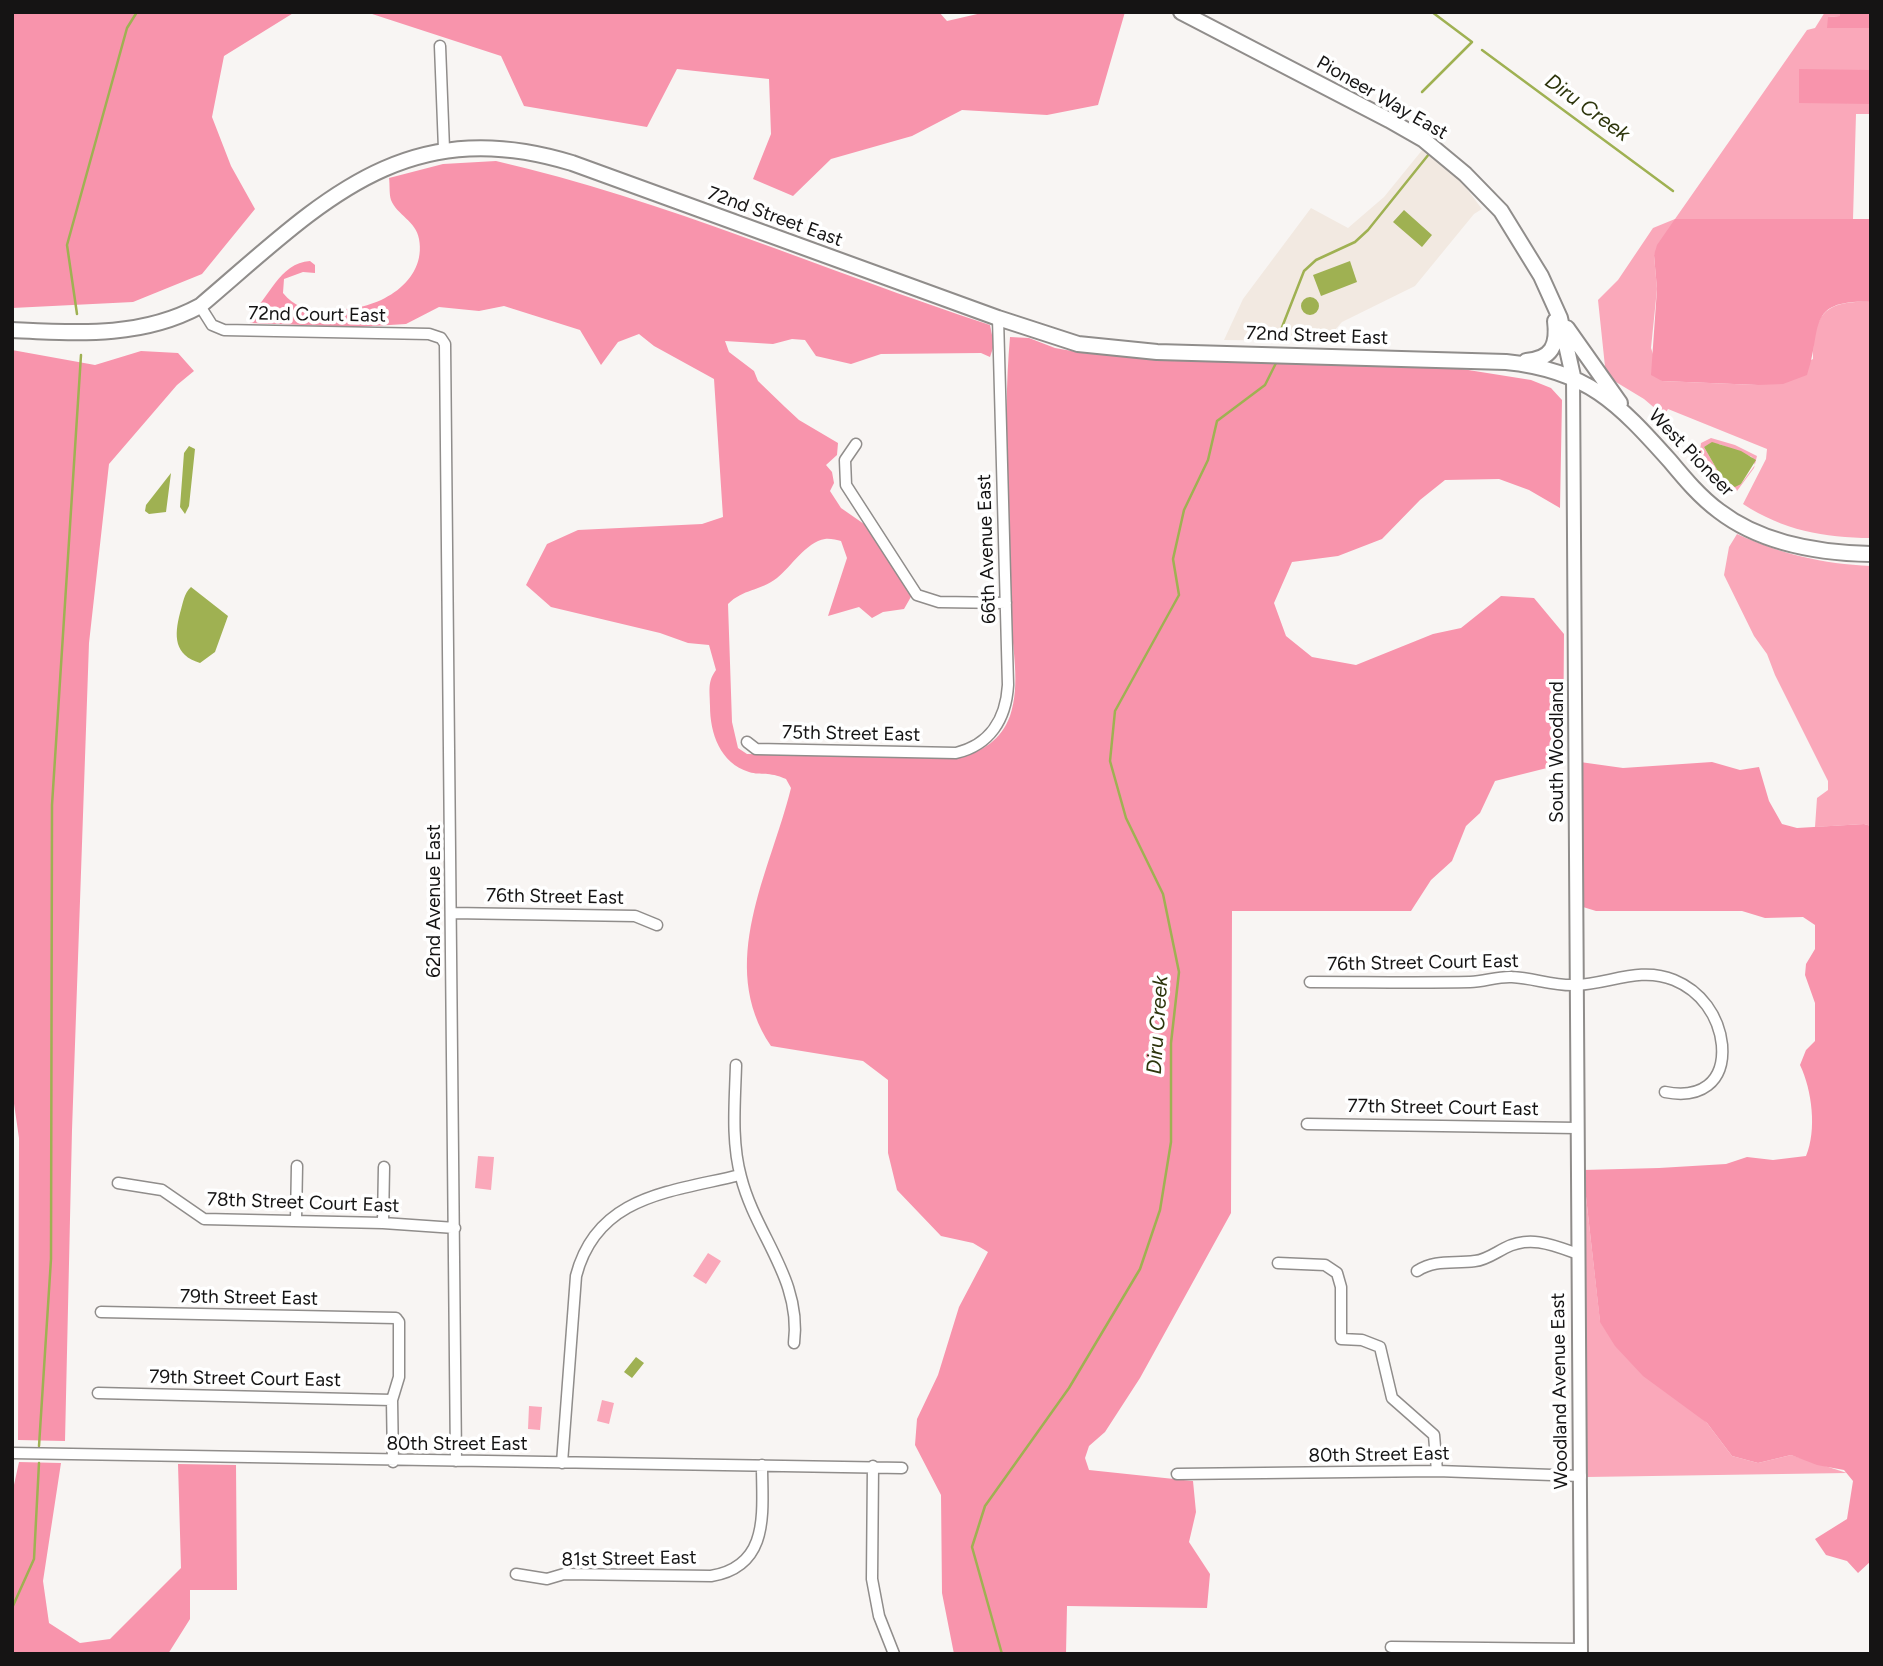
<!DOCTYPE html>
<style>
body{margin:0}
#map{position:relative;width:1883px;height:1666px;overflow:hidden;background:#f8f5f3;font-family:Figtree,sans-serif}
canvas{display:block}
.frame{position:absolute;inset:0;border:14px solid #151414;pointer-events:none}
</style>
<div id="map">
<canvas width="1883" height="1666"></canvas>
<div class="frame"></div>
</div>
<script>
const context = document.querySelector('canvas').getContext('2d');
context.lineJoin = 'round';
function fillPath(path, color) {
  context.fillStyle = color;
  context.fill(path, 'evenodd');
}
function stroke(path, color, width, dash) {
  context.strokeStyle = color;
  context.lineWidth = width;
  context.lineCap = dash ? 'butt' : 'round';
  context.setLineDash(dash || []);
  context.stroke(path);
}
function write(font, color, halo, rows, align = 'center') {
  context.font = font + ' Figtree,sans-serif';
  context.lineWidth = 7;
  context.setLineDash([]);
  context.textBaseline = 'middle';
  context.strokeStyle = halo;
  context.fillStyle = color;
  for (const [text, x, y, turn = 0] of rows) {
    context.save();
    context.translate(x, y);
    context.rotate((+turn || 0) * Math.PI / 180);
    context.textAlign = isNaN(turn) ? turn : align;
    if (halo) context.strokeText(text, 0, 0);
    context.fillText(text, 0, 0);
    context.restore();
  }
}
const built = new Path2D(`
 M 1423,149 L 1461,181 L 1482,209 L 1474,214 L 1415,286 L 1342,322 L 1325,341 L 1224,340 L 1243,299 L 1311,208 L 1348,228 L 1384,197 Z`);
const green = new Path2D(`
 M 1825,12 L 1840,12 L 1840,16 L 1828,17 L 1828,28 L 1871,28 L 1871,114 L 1856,114 L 1853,219 L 1675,220 L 1654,255 L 1657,289 L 1651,348 L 1662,381 L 1758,385 L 1813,359 C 1813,314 1825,300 1871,302 L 1871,538 C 1824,538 1783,530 1743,504 L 1766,459 L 1767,449 L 1668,409 L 1664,416 L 1644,399 L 1606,376 L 1598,300 L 1618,280 L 1653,228 L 1675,219 L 1807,30 L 1815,28 Z
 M 1711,438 L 1735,445 L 1757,456 L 1754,468 L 1737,491 L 1722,482 L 1699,458 L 1701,443 ZM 1719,444 L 1752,457 L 1755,465 L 1741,484 L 1723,480 L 1704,447 Z
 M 1737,534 C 1782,554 1822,564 1871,566 L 1871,826 L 1864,824 L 1815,827 L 1817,798 L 1828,790 L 1828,781 L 1775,675 L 1767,654 L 1754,636 L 1724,575 L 1729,547 Z
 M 478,1156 L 494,1157 L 491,1190 L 475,1188 Z
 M 1583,1170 L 1600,1321 L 1707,1423 L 1732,1456 L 1758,1463 L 1791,1455 L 1847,1473 L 1587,1477 Z
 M 708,1253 L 721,1261 L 706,1284 L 693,1276 Z
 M 602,1400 L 614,1403 L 609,1424 L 597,1421 Z
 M 529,1406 L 542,1407 L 540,1430 L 528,1429 Z`);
const forest = new Path2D(`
 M 12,12 L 295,12 L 224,56 L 212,117 L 231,166 L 255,209 L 202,274 L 133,302 L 12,308 Z
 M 366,12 L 939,12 L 947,21 L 986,12 L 1125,12 L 1098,105 L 1047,115 L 962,110 L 912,136 L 831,159 L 793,196 L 753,179 L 771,134 L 769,79 L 677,69 L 647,127 L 524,106 L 501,56 Z
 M 1840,12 L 1871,12 L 1871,28 L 1827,28 L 1828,17 L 1840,16 Z
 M 1799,69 L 1871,70 L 1871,104 L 1799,103 Z
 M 496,161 C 666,200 825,271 990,325 L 994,345 L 990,357 L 981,353 L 881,354 L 851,364 L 816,356 L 805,340 L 792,339 L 773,344 L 725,341 L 729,352 L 754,371 L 758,381 L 785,407 L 799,420 L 838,443 L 837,455 L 826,465 L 832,472 L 834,483 L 830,491 L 841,508 L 864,524 L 912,595 L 904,609 L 883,612 L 872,618 L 859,607 L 828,616 L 847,558 L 841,541 C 837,540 829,538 825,539 C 806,542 791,567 777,578 C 760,591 743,589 728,604 L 732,722 L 738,748 L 747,754 L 959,758 C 983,751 1001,740 1010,716 C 1021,684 1012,648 1011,615 C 1010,523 1002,428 1010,337 L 1029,338 L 1055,348 L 1083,353 L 1150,359 L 1373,363 L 1462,369 L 1531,380 L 1551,388 L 1562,400 L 1560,508 L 1529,490 L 1499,479 L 1445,480 L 1420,500 L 1382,539 L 1338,556 L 1292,562 L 1274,603 L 1286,636 L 1312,657 L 1356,665 L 1433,634 L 1461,628 L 1501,596 L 1534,598 L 1564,634 L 1563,764 L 1495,781 L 1480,813 L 1466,826 L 1452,861 L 1431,880 L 1411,911 L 1232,911 L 1231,1213 L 1140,1378 L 1105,1432 L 1089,1446 L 1085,1458 L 1089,1470 L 1193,1481 L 1196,1512 L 1189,1542 L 1210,1574 L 1207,1608 L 1067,1606 L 1066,1654 L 954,1654 L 942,1593 L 941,1495 L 915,1445 L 917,1419 L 938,1375 L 959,1307 L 988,1252 L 973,1243 L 941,1236 L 897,1190 L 888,1153 L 888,1080 L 863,1061 L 771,1046 C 716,964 770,873 791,788 L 786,779 C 768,771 762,776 749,772 C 720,763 710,733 710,706 C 710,691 707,682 716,670 L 709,645 L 688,643 L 660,633 L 551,607 L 526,585 L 547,544 L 578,530 L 702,524 L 723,517 L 714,379 L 654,346 L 639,334 L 618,342 L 601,365 L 580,330 L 504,306 L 479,311 L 439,307 L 406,324 L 357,327 L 250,323 L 248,317 C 269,299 279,263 310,261 L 315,265 L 315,273 L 303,272 L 284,279 L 283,293 C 299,313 318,310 342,309 C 379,309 427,282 419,239 C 416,221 397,215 391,200 C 389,194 390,185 389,178 L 443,164 Z
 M 1675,219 L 1871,219 L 1871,302 C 1804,299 1823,330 1807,375 L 1783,384 L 1758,385 L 1662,381 L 1651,375 L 1657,289 L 1654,255 L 1657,245 Z
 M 12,350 L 95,365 L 141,351 L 178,353 L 194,371 L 177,385 L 109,464 L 89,643 L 72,1130 L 65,1441 L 18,1440 L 19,1138 L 12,1090 Z
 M 1580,762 L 1623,768 L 1712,762 L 1740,770 L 1759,767 L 1769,801 L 1782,824 L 1797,828 L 1864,824 L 1871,826 L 1871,1561 L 1858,1573 L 1847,1561 L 1826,1555 L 1815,1539 L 1847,1519 L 1853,1481 L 1844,1470 L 1817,1465 L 1791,1455 L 1758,1463 L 1732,1456 L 1707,1423 L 1643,1376 L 1615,1346 L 1600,1322 L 1583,1170 L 1659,1168 L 1726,1164 L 1747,1157 L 1773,1160 L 1806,1156 C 1817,1130 1812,1090 1800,1065 L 1806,1050 L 1815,1041 L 1815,1003 L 1805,975 L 1806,964 L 1815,949 L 1815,925 L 1803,917 L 1765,918 L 1742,911 L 1596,911 L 1583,907 Z
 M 19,1462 L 61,1463 L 43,1581 L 49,1623 L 80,1643 L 110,1639 L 181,1568 L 178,1464 L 236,1465 L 237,1590 L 190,1590 L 190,1619 L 168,1654 L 12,1654 L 12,1494 Z`);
const water = new Path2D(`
 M 1404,210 L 1432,235 L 1422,247 L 1393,222 Z
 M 1350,261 L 1357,282 L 1321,296 L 1313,275 Z
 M1301 306a9 9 0 1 1 18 0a9 9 0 1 1-18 0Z
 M 1712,442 L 1741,451 L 1756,460 L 1741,484 L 1735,487 L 1723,480 L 1704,447 Z
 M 189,446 L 195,449 L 189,506 L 185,514 L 180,507 L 184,453 Z
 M 171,473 L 166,512 L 149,514 L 145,511 L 146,505 Z
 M 191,587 L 228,616 L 215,652 L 200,663 C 174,655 174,636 180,613 C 183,603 184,593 191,587 Z
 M 636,1357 L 644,1363 L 632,1378 L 624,1372 Z`);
const stream = new Path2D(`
 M 1482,50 L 1673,191
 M 1422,92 L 1472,42 L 1432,12
 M 1419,114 L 1445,135 L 1443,137
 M 77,314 L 67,245 L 127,28 L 137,12
 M 1277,340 L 1304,271 L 1316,260 L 1355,242 L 1368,230 L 1429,154
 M 39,1446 L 51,1259 L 52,805 L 81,355
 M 12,1608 L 34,1559 L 39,1463
 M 1002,1654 L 972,1547 L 985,1506 L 1069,1388 L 1140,1269 L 1160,1210 L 1171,1142 L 1171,1043 L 1179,972 L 1163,894 L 1126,818 L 1110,761 L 1115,711 L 1179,595 L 1173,559 L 1184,510 L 1208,460 L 1217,421 L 1265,385 L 1276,363`);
const minor = new Path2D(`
 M 440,46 L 444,149
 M 200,306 L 212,325 L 224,330 L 429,334 L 441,338 L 445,344 L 456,1461
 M 856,444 L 845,460 L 846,485 L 917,595 L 939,602 L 1006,603
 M 747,742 L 756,749 L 956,753 C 990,745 1006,719 1008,685 L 998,318
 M 452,913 L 635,916 L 657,925
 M 1310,982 C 1363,982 1417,983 1470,982 C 1484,982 1498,976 1512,977 C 1534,978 1553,986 1575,985 C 1609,984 1640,966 1674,980 C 1701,991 1719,1016 1722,1045 C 1725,1083 1700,1099 1665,1092
 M 736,1065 C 735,1102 731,1141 741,1177 C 756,1236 802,1279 794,1343
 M 1307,1124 L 1577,1128
 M 118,1183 L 162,1190 L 204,1219 L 383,1223 L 455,1228
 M 296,1220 L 297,1166
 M 383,1223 L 384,1167
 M 1278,1263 L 1325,1265 L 1337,1273 L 1341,1287 L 1341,1339 L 1362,1340 L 1380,1347 L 1392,1398 L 1434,1435 L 1437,1471
 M 1417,1271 C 1436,1259 1453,1264 1475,1261 C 1486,1260 1495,1253 1505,1248 C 1530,1235 1553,1245 1578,1254
 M 101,1312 L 396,1318 L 399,1322 L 399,1377 L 392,1400 L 393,1462
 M 98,1393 L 392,1400
 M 12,1453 L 902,1468
 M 562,1463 L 576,1276 C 597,1195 671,1192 740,1175
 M 873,1466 L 872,1579 L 879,1616 L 894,1654
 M 1177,1474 L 1437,1471 L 1581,1476
 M 516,1574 L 547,1579 L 564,1574 L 711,1576 C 771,1566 762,1511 762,1465
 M 1391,1647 L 1581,1649`);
const tertiary = new Path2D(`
 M 1573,376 L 1581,1654`);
const secondary = new Path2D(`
 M 1181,12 L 1389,120 L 1424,140 L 1465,174 L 1501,211 L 1541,276 L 1560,318 L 1573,376
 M 1567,328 L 1620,403
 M 12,330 C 77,333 141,338 200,306 C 319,205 402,111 572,163 L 998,318 L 1078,344 L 1157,352 L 1506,362 C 1587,370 1618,403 1670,461 C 1685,479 1700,497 1719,511 C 1762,544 1818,553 1871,554
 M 1526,361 C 1552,359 1558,345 1555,321`);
const streetNames = [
 ["Pioneer Way East",1382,98,30],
 ["72nd Street East",775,217,20],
 ["72nd Court East",317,315,1],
 ["72nd Street East",1317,336,2],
 ["West Pioneer",1691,453,46],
 ["66th Avenue East",987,549,-92],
 ["75th Street East",851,734,1],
 ["South Woodland",1557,752,-90],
 ["76th Street East",555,897,1],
 ["62nd Avenue East",434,901,-90],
 ["76th Street Court East",1423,963,-1],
 ["77th Street Court East",1443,1108,1],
 ["78th Street Court East",303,1203,2],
 ["79th Street East",249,1298,1],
 ["79th Street Court East",245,1379,1],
 ["Woodland Avenue East",1560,1391,-91],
 ["80th Street East",457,1444],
 ["80th Street East",1379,1455,-1],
 ["81st Street East",629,1559,-1]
];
const waterNames = [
 ["Diru Creek",1587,108,36],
 ["Diru Creek",1158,1025,-86]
];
fillPath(built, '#f2e9e1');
fillPath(green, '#faa8ba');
fillPath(forest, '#f894ac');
fillPath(water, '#9fb152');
stroke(stream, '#9fb152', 2.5);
stroke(minor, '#908d8b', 13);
stroke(tertiary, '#908d8b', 16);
stroke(secondary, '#908d8b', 18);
stroke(minor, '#fff', 10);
stroke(tertiary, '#fff', 12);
stroke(secondary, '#fff', 14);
write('19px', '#151414', '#fff', streetNames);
write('italic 21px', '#2d350c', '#fff', waterNames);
</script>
